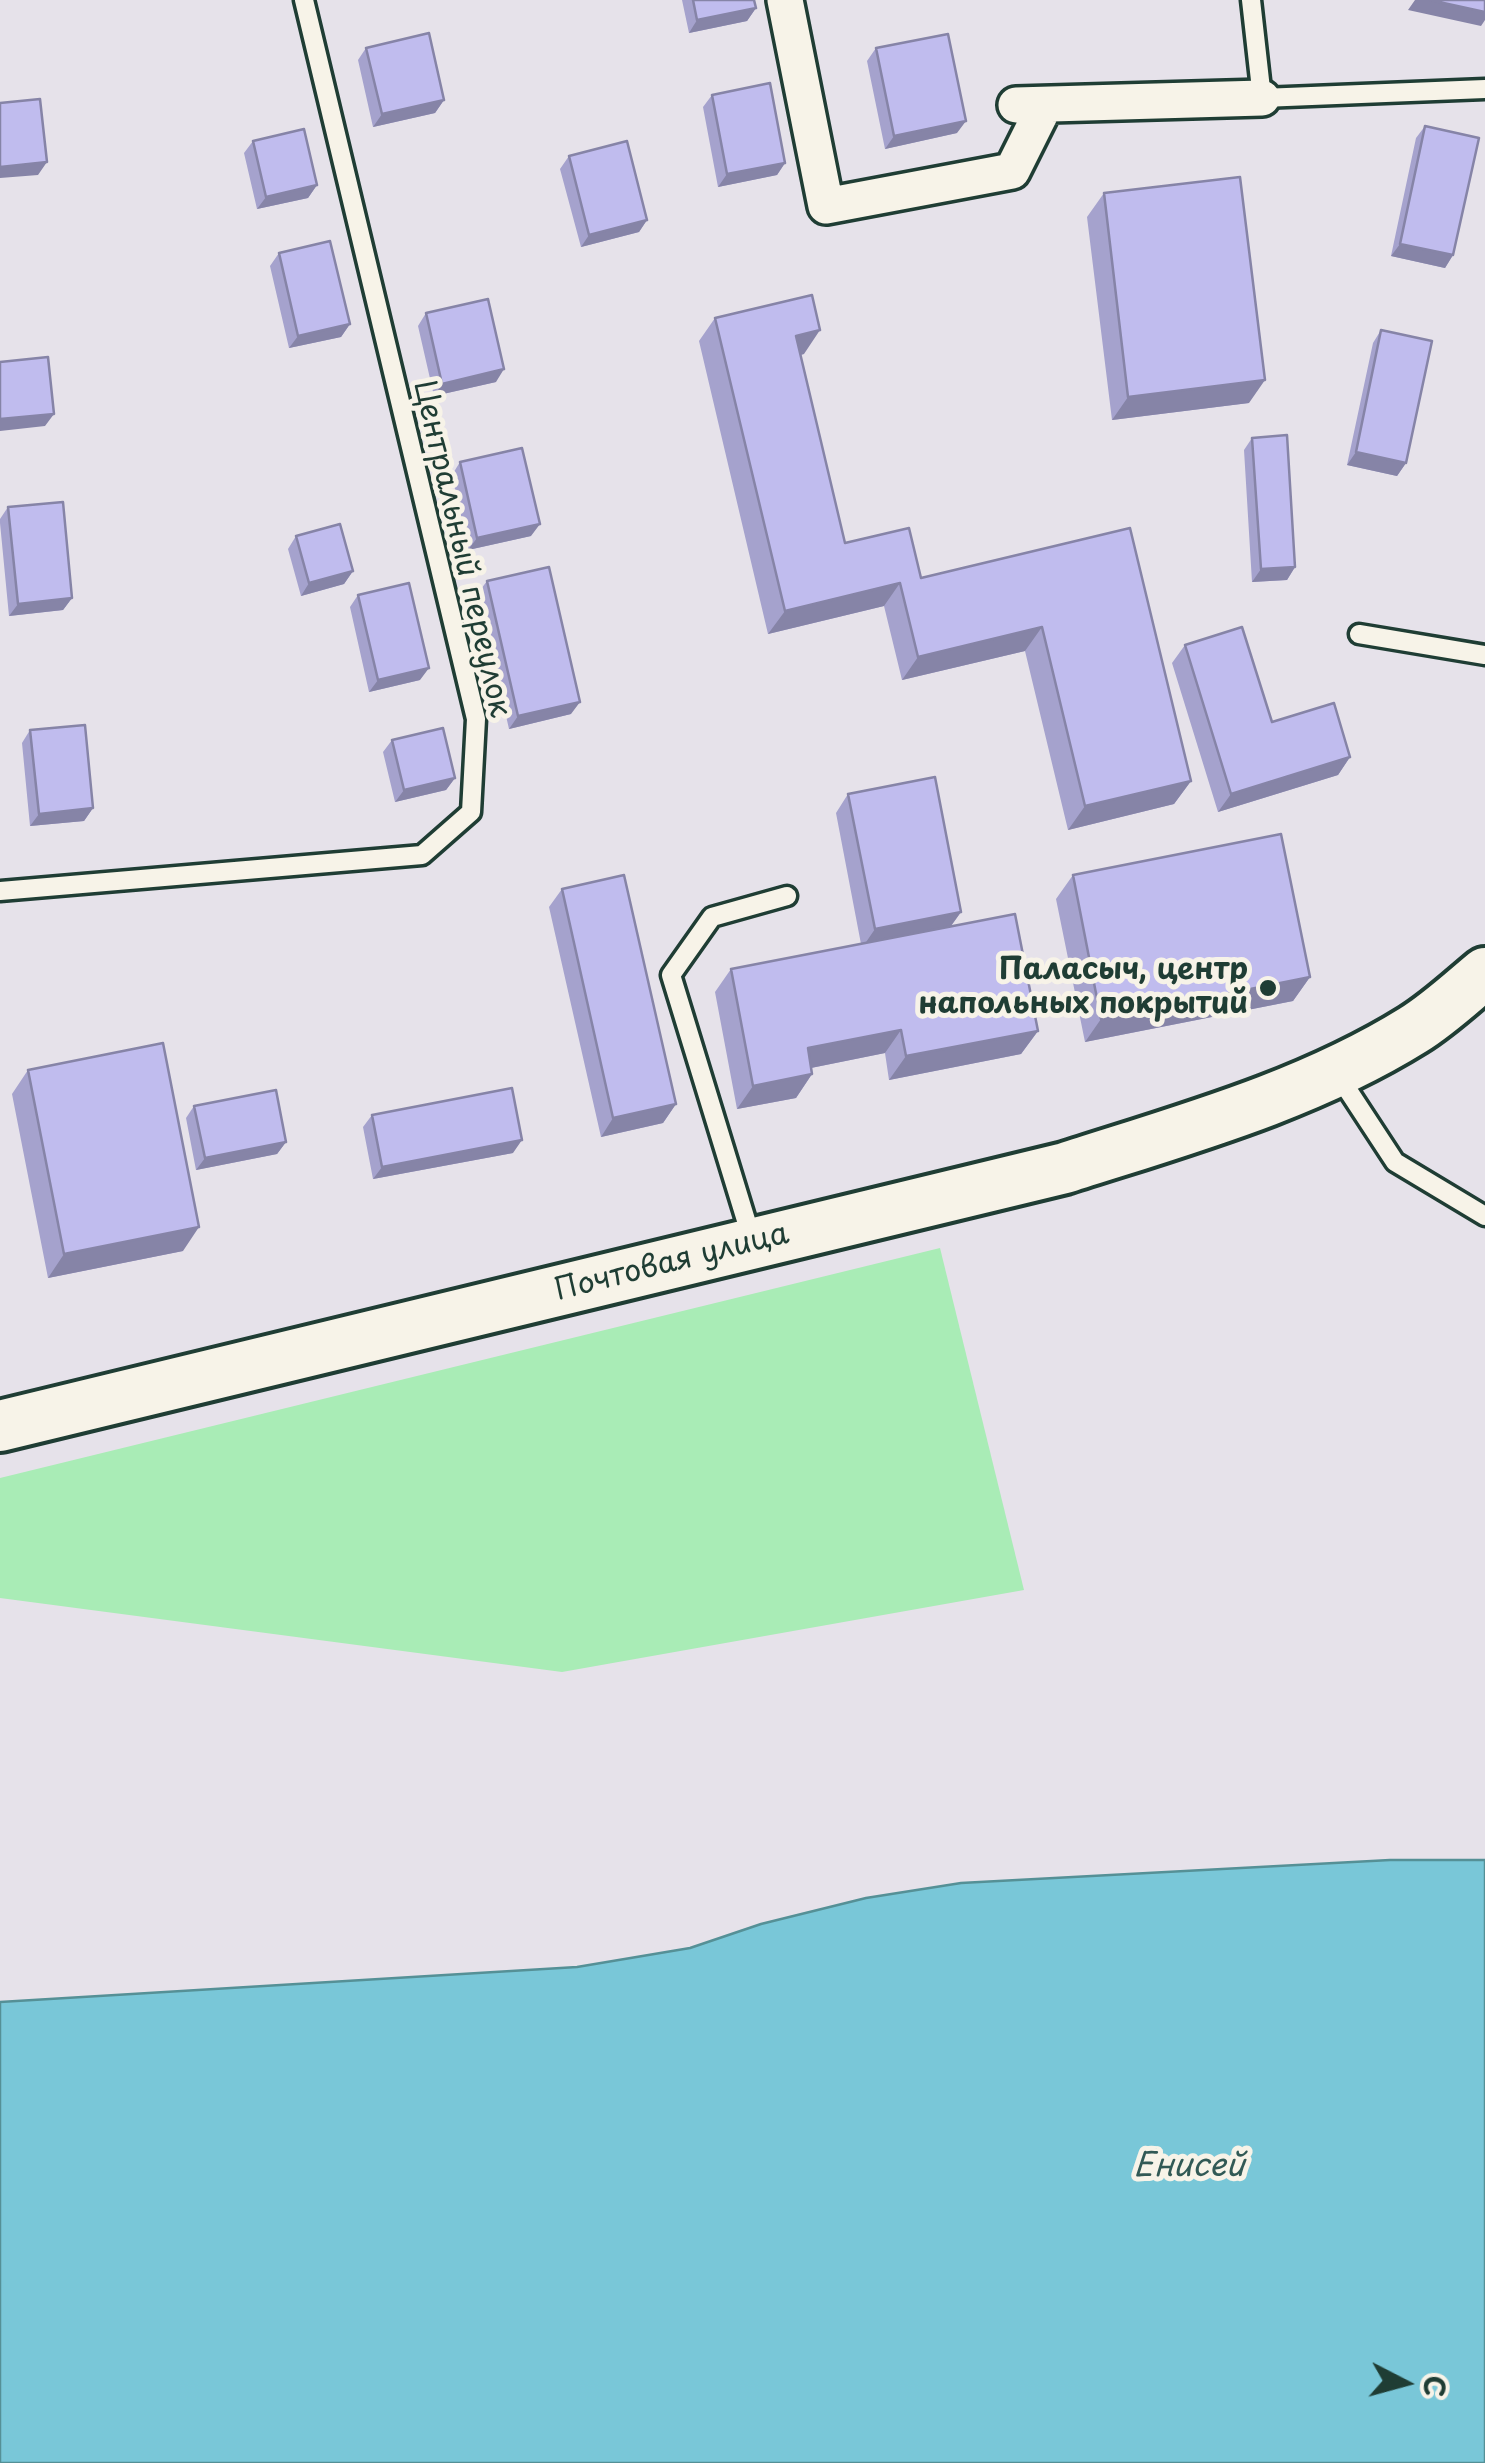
<!DOCTYPE html>
<meta charset="utf-8">
<style>
body{margin:0}
#map{position:relative;width:1485px;height:2463px;overflow:hidden;background:#e6e2ea;font-family:"Playpen Sans",sans-serif}
canvas{display:block}
.north{position:absolute;left:1355px;top:2333px;width:100px;height:100px;-webkit-text-stroke:8px #f7f3e8;paint-order:stroke;rotate:96deg;font-size:28px;font-weight:700;line-height:40px;text-align:center;color:#1f3d34}
.north::after{content:'';display:block;margin:auto;width:35px;height:45px;background:#1f3d34;clip-path:polygon(50% 0,100% 100%,50% 72%,0 100%)}
</style>
<div id="map">
<canvas width="1485" height="2463"></canvas>
<div class="north">С</div>
</div>
<script>
const context = document.querySelector('canvas').getContext('2d');
context.lineJoin = 'round';
function fillPath(path, color) {
  context.fillStyle = color;
  context.fill(path, 'evenodd');
}
function stroke(path, color, width, dash) {
  context.strokeStyle = color;
  context.lineWidth = width;
  context.lineCap = dash ? 'butt' : 'round';
  context.setLineDash(dash || []);
  context.stroke(path);
}
function write(font, color, halo, rows, align = 'center') {
  context.font = font + ' "Playpen Sans",sans-serif';
  context.lineWidth = 10;
  context.setLineDash([]);
  context.textBaseline = 'middle';
  context.strokeStyle = halo;
  context.fillStyle = color;
  for (const [text, x, y, turn = 0] of rows) {
    context.save();
    context.translate(x, y);
    context.rotate((+turn || 0) * Math.PI / 180);
    context.textAlign = isNaN(turn) ? turn : align;
    if (halo) context.strokeText(text, 0, 0);
    context.fillText(text, 0, 0);
    context.restore();
  }
}
const green = new Path2D(`
 M 940,1248 L 1024,1590 L 562,1672 L 0,1598 L 0,1478 Z`);
const water = new Path2D(`
 M 1390,1860 L 1485,1860 L 1485,2463 L 0,2463 L 0,2002 L 577,1967 L 690,1948 L 761,1924 L 866,1898 L 961,1883 Z`);
const lane = new Path2D(`
 M 1251,0 L 1262,98 L 1485,89
 M 1359,634 L 1485,655
 M 0,891 L 422,855 L 471,812 L 476,719 L 304,0
 M 1338,1075 L 1395,1162 L 1485,1216
 M 753,1243 L 671,975 L 712,917 L 787,896`);
const street = new Path2D(`
 M 785,0 L 826,206 L 1012,171 L 1045,105
 M 1016,105 L 1262,98`);
const secondary = new Path2D(`
 M 0,1426 L 1065,1168 C 1183,1130 1307,1096 1413,1030 C 1439,1014 1462,992 1485,973`);
const wall = new Path2D(`
 M 682,0 L 754,0 L 756,8 L 747,21 L 689,33 Z
 M 366,48 L 444,100 L 435,113 L 373,127 L 358,60 Z
 M 876,48 L 957,133 L 885,149 L 867,61 Z
 M 712,95 L 785,163 L 777,175 L 718,187 L 703,107 Z
 M 1425,126 L 1453,255 L 1445,268 L 1391,256 L 1416,138 Z
 M 253,141 L 317,185 L 308,198 L 257,209 L 244,153 Z
 M 569,156 L 647,220 L 639,232 L 581,247 L 560,169 Z
 M 1104,193 L 1249,403 L 1112,420 L 1087,217 Z
 M 279,253 L 350,324 L 341,337 L 289,348 L 270,266 Z
 M 426,313 L 496,382 L 434,396 L 418,326 Z
 M 715,318 L 804,354 L 800,355 L 845,543 L 921,578 L 1130,528 L 1191,781 L 1174,804 L 1068,830 L 1025,651 L 902,680 L 884,606 L 768,634 L 699,341 Z
 M 1381,330 L 1406,463 L 1397,476 L 1347,465 L 1373,343 Z
 M 1252,438 L 1295,567 L 1287,580 L 1252,582 L 1244,450 Z
 M 460,462 L 531,536 L 468,550 L 452,475 Z
 M 8,507 L 72,598 L 63,610 L 9,616 L 0,523 L 0,519 Z
 M 296,536 L 353,571 L 344,584 L 301,596 L 288,549 Z
 M 487,581 L 571,714 L 509,729 L 478,593 Z
 M 358,595 L 420,680 L 369,692 L 350,607 Z
 M 1185,645 L 1272,722 L 1350,757 L 1338,775 L 1218,812 L 1172,663 Z
 M 30,730 L 93,808 L 84,821 L 30,826 L 22,743 Z
 M 392,740 L 455,778 L 446,790 L 395,802 L 383,752 Z
 M 848,794 L 961,912 L 951,926 L 1038,1031 L 1021,1054 L 889,1080 L 885,1053 L 811,1068 L 812,1074 L 796,1098 L 737,1109 L 715,992 L 731,969 L 861,944 L 836,813 Z
 M 1073,875 L 1310,977 L 1293,1001 L 1085,1042 L 1056,899 Z
 M 562,889 L 676,1104 L 663,1123 L 601,1137 L 549,907 Z
 M 28,1070 L 183,1251 L 48,1278 L 12,1094 Z
 M 194,1106 L 286,1142 L 277,1154 L 196,1170 L 186,1118 Z
 M 372,1115 L 513,1153 L 373,1179 L 363,1127 Z`);
const shadedWall = new Path2D(`
 M 1415,0 L 1430,0 L 1485,12 L 1485,20 L 1481,26 L 1408,10 Z
 M 756,8 L 747,21 L 689,33 L 697,20 Z
 M 444,100 L 435,113 L 373,127 L 382,114 Z
 M 966,121 L 957,133 L 885,149 L 894,136 Z
 M 47,162 L 38,175 L 0,178 L 0,167 Z
 M 785,163 L 777,175 L 718,187 L 727,174 Z
 M 317,185 L 308,198 L 257,209 L 266,197 Z
 M 647,220 L 639,232 L 581,247 L 589,235 Z
 M 1400,244 L 1453,255 L 1445,268 L 1391,256 Z
 M 350,324 L 341,337 L 289,348 L 298,336 Z
 M 820,330 L 804,354 L 779,360 L 796,336 Z
 M 504,369 L 496,382 L 434,396 L 442,384 Z
 M 1265,380 L 1249,403 L 1112,420 L 1128,397 Z
 M 54,414 L 45,426 L 0,431 L 0,419 Z
 M 1356,452 L 1406,463 L 1397,476 L 1347,465 Z
 M 540,524 L 531,536 L 468,550 L 477,538 Z
 M 1295,567 L 1287,580 L 1252,582 L 1261,569 Z
 M 353,571 L 344,584 L 301,596 L 309,583 Z
 M 900,583 L 884,606 L 768,634 L 785,611 Z
 M 72,598 L 63,610 L 9,616 L 18,604 Z
 M 1042,627 L 1025,651 L 902,680 L 918,657 Z
 M 429,668 L 420,680 L 369,692 L 378,680 Z
 M 580,702 L 571,714 L 509,729 L 518,716 Z
 M 1350,757 L 1338,775 L 1218,812 L 1231,794 Z
 M 455,778 L 446,790 L 395,802 L 404,790 Z
 M 1191,781 L 1174,804 L 1068,830 L 1085,806 Z
 M 93,808 L 84,821 L 30,826 L 39,814 Z
 M 961,912 L 948,930 L 862,948 L 875,929 Z
 M 1310,977 L 1293,1001 L 1085,1042 L 1101,1019 Z
 M 901,1030 L 885,1053 L 791,1072 L 808,1048 Z
 M 1038,1031 L 1021,1054 L 889,1080 L 906,1056 Z
 M 812,1074 L 796,1098 L 737,1109 L 753,1086 Z
 M 676,1104 L 663,1123 L 601,1137 L 613,1118 Z
 M 522,1140 L 513,1153 L 373,1179 L 382,1167 Z
 M 286,1142 L 277,1154 L 196,1170 L 205,1158 Z
 M 199,1227 L 183,1251 L 48,1278 L 64,1254 Z`);
const building = new Path2D(`
 M 693,0 L 754,0 L 756,8 L 697,20 Z
 M 1430,0 L 1485,0 L 1485,12 Z
 M 429,33 L 444,100 L 382,114 L 366,48 Z
 M 948,34 L 966,121 L 894,136 L 876,48 Z
 M 770,83 L 785,163 L 727,174 L 712,95 Z
 M 40,99 L 47,162 L 0,167 L 0,103 Z
 M 1425,126 L 1479,138 L 1453,255 L 1400,244 Z
 M 304,129 L 317,185 L 266,197 L 253,141 Z
 M 627,141 L 647,220 L 589,235 L 569,156 Z
 M 1240,177 L 1265,380 L 1128,397 L 1104,193 Z
 M 330,241 L 350,324 L 298,336 L 279,253 Z
 M 812,295 L 820,330 L 796,336 L 845,543 L 909,528 L 921,578 L 1130,528 L 1191,781 L 1085,806 L 1042,627 L 918,657 L 900,583 L 785,611 L 715,318 Z
 M 488,299 L 504,369 L 442,384 L 426,313 Z
 M 1381,330 L 1432,341 L 1406,463 L 1356,452 Z
 M 48,357 L 54,414 L 0,419 L 0,362 Z
 M 1287,435 L 1295,567 L 1261,569 L 1252,438 Z
 M 522,448 L 540,524 L 477,538 L 460,462 Z
 M 63,502 L 72,598 L 18,604 L 8,507 Z
 M 340,524 L 353,571 L 309,583 L 296,536 Z
 M 549,567 L 580,702 L 518,716 L 487,581 Z
 M 409,583 L 429,668 L 378,680 L 358,595 Z
 M 1242,627 L 1272,722 L 1334,703 L 1350,757 L 1231,794 L 1185,645 Z
 M 85,725 L 93,808 L 39,814 L 30,730 Z
 M 443,728 L 455,778 L 404,790 L 392,740 Z
 M 935,777 L 961,912 L 875,929 L 848,794 Z
 M 1281,834 L 1310,977 L 1101,1019 L 1073,875 Z
 M 624,875 L 676,1104 L 613,1118 L 562,889 Z
 M 1015,914 L 1038,1031 L 906,1056 L 901,1030 L 808,1048 L 812,1074 L 753,1086 L 731,969 Z
 M 163,1043 L 199,1227 L 64,1254 L 28,1070 Z
 M 512,1088 L 522,1140 L 382,1167 L 372,1115 Z
 M 276,1090 L 286,1142 L 205,1158 L 194,1106 Z`);
const markers = [
 [1268,988,10,"#1f3d34"]
];
const streetNames = [
 ["Центральный переулок",461,549,77],
 ["Почтовая улица",672,1263,-14]
];
const poiNames = [
 ["Паласыч, центр",1248,971],
 ["напольных покрытий",1248,1005]
];
const waterNames = [
 ["Енисей",1189,2167]
];
fillPath(green, '#a9ecb6');
fillPath(water, '#79c7d8');
stroke(water, '#559096', 2.5);
stroke(lane, '#1f3d34', 25);
stroke(street, '#1f3d34', 42);
stroke(secondary, '#1f3d34', 58);
stroke(lane, '#f7f3e8', 18);
stroke(street, '#f7f3e8', 35);
stroke(secondary, '#f7f3e8', 50);
fillPath(wall, '#a5a2cd');
fillPath(shadedWall, '#8684a7');
fillPath(building, '#c0bcee');
stroke(building, '#8684a7', 2.5);
for (const [x, y, r, color] of markers) {
  const dot = new Path2D();
  dot.arc(x, y, r, 0, 2 * Math.PI);
  context.fillStyle = color;
  context.fill(dot);
  stroke(dot, '#f7f3e8', 4);
}
write('30px', '#1f3d34', '#f7f3e8', streetNames);
write('bold 30px', '#1f3d34', '#f7f3e8', poiNames, 'right');
write('italic 32px', '#315955', '#f7f3e8', waterNames);
</script>
